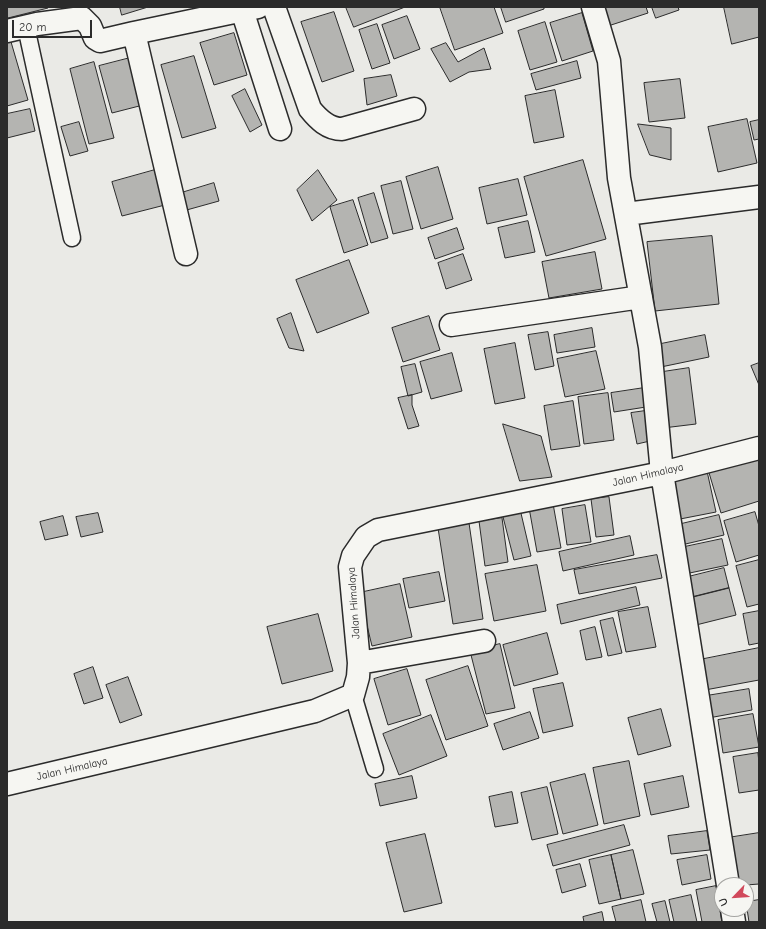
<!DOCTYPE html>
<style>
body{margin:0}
#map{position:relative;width:766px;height:929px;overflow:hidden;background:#eaeae6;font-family:"Comic Neue",sans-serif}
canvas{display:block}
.frame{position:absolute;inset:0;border:8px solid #2b2b2b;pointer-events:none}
.north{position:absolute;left:714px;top:877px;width:40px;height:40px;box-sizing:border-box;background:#f6f6f2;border:1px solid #a5a5a2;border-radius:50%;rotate:245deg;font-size:11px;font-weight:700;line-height:16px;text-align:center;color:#2b2b2b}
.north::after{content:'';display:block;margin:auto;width:14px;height:18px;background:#d1495b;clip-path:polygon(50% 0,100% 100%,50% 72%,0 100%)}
.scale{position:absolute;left:12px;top:20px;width:80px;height:18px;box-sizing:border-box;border:2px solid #2b2b2b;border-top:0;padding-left:5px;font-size:12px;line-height:14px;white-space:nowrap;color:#2b2b2b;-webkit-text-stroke:3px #f6f6f2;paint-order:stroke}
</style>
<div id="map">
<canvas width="766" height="929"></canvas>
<div class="frame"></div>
<div class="north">U</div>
<div class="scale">20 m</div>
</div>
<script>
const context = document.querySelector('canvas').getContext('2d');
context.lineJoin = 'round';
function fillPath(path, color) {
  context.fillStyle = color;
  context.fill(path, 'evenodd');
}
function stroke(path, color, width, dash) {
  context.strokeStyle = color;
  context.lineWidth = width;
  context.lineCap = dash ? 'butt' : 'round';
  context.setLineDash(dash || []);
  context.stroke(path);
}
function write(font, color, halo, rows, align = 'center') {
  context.font = font + ' "Comic Neue",sans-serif';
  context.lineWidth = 4;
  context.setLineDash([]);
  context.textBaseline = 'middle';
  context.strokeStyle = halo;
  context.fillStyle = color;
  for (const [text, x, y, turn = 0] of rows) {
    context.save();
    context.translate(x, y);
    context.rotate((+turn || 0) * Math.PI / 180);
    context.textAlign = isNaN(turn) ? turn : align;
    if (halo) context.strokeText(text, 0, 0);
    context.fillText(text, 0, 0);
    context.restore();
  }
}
const building = new Path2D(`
 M 7,7 L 48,7 L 48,8 L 8,18 Z
 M 120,7 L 148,7 L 122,15 Z
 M 346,7 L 405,7 L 354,27 Z
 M 440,7 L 494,7 L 503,33 L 455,50 Z
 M 501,7 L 544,7 L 544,9 L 506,22 Z
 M 599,7 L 646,7 L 648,13 L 605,27 Z
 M 652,7 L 678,7 L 679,10 L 656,18 Z
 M 724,7 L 759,7 L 759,37 L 732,44 Z
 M 334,12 L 354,71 L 322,82 L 301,22 Z
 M 582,13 L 593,51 L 562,61 L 550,23 Z
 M 407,16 L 420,49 L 394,59 L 382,25 Z
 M 545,22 L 557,62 L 530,70 L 518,31 Z
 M 377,24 L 390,63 L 372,69 L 359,30 Z
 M 234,33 L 247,75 L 214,85 L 200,43 Z
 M 9,35 L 28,100 L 7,106 L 7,36 Z
 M 446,43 L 458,62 L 484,48 L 491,69 L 469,72 L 450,82 L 431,49 Z
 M 194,56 L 216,128 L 182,138 L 161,65 Z
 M 134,57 L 147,104 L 112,113 L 99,66 Z
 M 577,61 L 581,78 L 536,90 L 531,74 Z
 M 94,62 L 114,138 L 89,144 L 70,69 Z
 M 391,75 L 397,96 L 367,105 L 364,79 Z
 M 680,79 L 685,118 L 649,122 L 644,83 Z
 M 245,89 L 262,125 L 250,132 L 232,96 Z
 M 555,90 L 564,137 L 534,143 L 525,96 Z
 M 30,109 L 35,131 L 7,138 L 7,114 Z
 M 747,119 L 757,163 L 718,172 L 708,127 Z
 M 759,120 L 759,139 L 754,140 L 750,122 Z
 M 79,122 L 88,151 L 70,156 L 61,127 Z
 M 638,124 L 671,128 L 671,160 L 650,155 Z
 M 583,160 L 606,239 L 546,256 L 524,177 Z
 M 438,167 L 453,219 L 421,229 L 406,177 Z
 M 155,170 L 165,205 L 122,216 L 112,182 Z
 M 318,170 L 337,200 L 312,221 L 297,190 Z
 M 518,179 L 527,215 L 487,224 L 479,188 Z
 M 401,181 L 413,229 L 393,234 L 381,186 Z
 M 214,183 L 219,201 L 183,211 L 178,194 Z
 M 374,193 L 388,238 L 371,243 L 358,198 Z
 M 353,200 L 368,245 L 344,253 L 330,207 Z
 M 528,221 L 535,252 L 505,258 L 498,228 Z
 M 457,228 L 464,249 L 435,259 L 428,238 Z
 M 712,236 L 719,304 L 655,311 L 647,242 Z
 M 595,252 L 602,289 L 549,298 L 542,262 Z
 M 463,254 L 472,280 L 446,289 L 438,263 Z
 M 349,260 L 369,313 L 317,333 L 296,280 Z
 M 291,313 L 304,351 L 289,348 L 277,319 Z
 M 429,316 L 440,350 L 403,362 L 392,328 Z
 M 592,328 L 595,347 L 557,353 L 554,335 Z
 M 548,332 L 554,366 L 535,370 L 528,335 Z
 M 705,335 L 709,357 L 656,368 L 651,346 Z
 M 515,343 L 525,398 L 495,404 L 484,349 Z
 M 596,351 L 605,389 L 565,397 L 557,359 Z
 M 452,353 L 462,391 L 431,399 L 420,362 Z
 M 759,363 L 759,385 L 751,366 Z
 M 415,364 L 422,392 L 408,396 L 401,367 Z
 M 689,368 L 696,424 L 663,428 L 656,373 Z
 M 644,388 L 646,407 L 614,412 L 611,393 Z
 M 608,393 L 614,440 L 584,444 L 578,397 Z
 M 412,395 L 412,405 L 419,426 L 408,429 L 398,398 Z
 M 573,401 L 580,446 L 551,450 L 544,406 Z
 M 645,411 L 650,441 L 637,444 L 631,413 Z
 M 503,424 L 541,436 L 552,477 L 520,481 Z
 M 759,451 L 759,501 L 721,513 L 707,466 Z
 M 707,471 L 716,512 L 675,520 L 666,479 Z
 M 609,497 L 614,535 L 596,537 L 591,499 Z
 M 552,498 L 561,548 L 537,552 L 528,502 Z
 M 585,505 L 591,542 L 567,545 L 562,509 Z
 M 520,509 L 531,556 L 514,560 L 502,513 Z
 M 755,512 L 759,526 L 759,555 L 736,562 L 724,521 Z
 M 98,513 L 103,532 L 81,537 L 76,517 Z
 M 719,515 L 724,535 L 677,546 L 673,526 Z
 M 63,516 L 68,535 L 45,540 L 40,522 Z
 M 502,518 L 508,562 L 485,566 L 479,521 Z
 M 469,523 L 483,619 L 453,624 L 438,528 Z
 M 630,536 L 634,555 L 563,571 L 559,552 Z
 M 722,539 L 728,565 L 680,575 L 675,549 Z
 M 657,555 L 662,578 L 579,594 L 574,570 Z
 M 759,560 L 759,604 L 747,607 L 736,566 Z
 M 537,565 L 546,611 L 494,621 L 485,574 Z
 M 724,568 L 729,588 L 689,598 L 684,578 Z
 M 439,572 L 445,601 L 409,608 L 403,579 Z
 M 400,584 L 412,637 L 372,646 L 359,593 Z
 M 636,587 L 640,605 L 561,624 L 557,605 Z
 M 729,588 L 736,615 L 696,625 L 689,598 Z
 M 648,607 L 656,647 L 626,652 L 618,612 Z
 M 759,611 L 759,643 L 749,645 L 743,614 Z
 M 318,614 L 333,671 L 282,684 L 267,627 Z
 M 613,618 L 622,653 L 608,656 L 600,621 Z
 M 595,627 L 602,657 L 586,660 L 580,631 Z
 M 547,633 L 558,674 L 514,686 L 503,645 Z
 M 500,644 L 515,708 L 486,714 L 470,651 Z
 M 759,648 L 759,680 L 705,690 L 699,660 Z
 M 468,666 L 488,726 L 446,740 L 426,680 Z
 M 93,667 L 103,698 L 84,704 L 74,674 Z
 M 407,669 L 421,715 L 388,725 L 374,679 Z
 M 128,677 L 142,715 L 120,723 L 106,685 Z
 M 563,683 L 573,726 L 543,733 L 533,689 Z
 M 749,689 L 752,710 L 703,719 L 700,697 Z
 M 661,709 L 671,746 L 638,755 L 628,718 Z
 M 530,712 L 539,738 L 503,750 L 494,724 Z
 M 753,714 L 759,747 L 723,753 L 718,720 Z
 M 431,715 L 447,756 L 399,775 L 383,734 Z
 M 758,753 L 759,763 L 759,790 L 739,793 L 733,757 Z
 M 629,761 L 640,816 L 604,824 L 593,768 Z
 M 585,774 L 598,825 L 563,834 L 550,783 Z
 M 412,776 L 417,798 L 380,806 L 375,784 Z
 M 683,776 L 689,807 L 651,815 L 644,784 Z
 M 547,787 L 558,834 L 532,840 L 521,793 Z
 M 512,792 L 518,823 L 495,827 L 489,797 Z
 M 624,825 L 630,845 L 553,866 L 547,845 Z
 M 707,831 L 710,850 L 671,854 L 668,836 Z
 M 759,833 L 759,884 L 746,885 L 734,885 L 727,838 Z
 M 425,834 L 442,903 L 404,912 L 386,843 Z
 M 633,850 L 644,894 L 621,899 L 611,855 Z
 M 611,855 L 621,899 L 599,904 L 589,860 Z
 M 707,855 L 711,879 L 682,885 L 677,860 Z
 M 580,864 L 586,886 L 562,893 L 556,870 Z
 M 716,886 L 722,922 L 702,922 L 696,890 Z
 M 691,895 L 697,922 L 674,922 L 669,900 Z
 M 641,900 L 646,922 L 616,922 L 612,907 Z
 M 759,900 L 759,922 L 749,922 L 746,902 Z
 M 665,901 L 670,922 L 657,922 L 652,904 Z
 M 602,912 L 604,922 L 584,922 L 583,917 Z`);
const service = new Path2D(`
 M 26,27 L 72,238
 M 353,695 L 375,769`);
const minor = new Path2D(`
 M 274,7 L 310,109 C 318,119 328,129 342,129 L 414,109
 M 593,7 L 609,61 L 619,178 L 650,347 L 662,473 L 728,885
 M 242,10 L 280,129
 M 7,31 L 37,24 L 82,18 L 90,26 L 95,38 L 100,41 L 134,33 L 258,7
 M 134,33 L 186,254
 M 626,214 L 759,197
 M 451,325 L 641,297
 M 359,663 L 484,641
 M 7,784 L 315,711 L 353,695 L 358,677 L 359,663 L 350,567 L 353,556 L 366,537 L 378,530 L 662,473 L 759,448
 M 732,909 L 734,922`);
const streetNames = [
 ["Jalan Himalaya",648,475,-13],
 ["Jalan Himalaya",354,603,-94],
 ["Jalan Himalaya",72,769,-13]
];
fillPath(building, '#b4b4b1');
stroke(building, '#2b2b2b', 1);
stroke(service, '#2b2b2b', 19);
stroke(minor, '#2b2b2b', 25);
stroke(service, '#f6f6f2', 16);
stroke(minor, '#f6f6f2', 22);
write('11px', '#2b2b2b', '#f6f6f2', streetNames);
</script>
